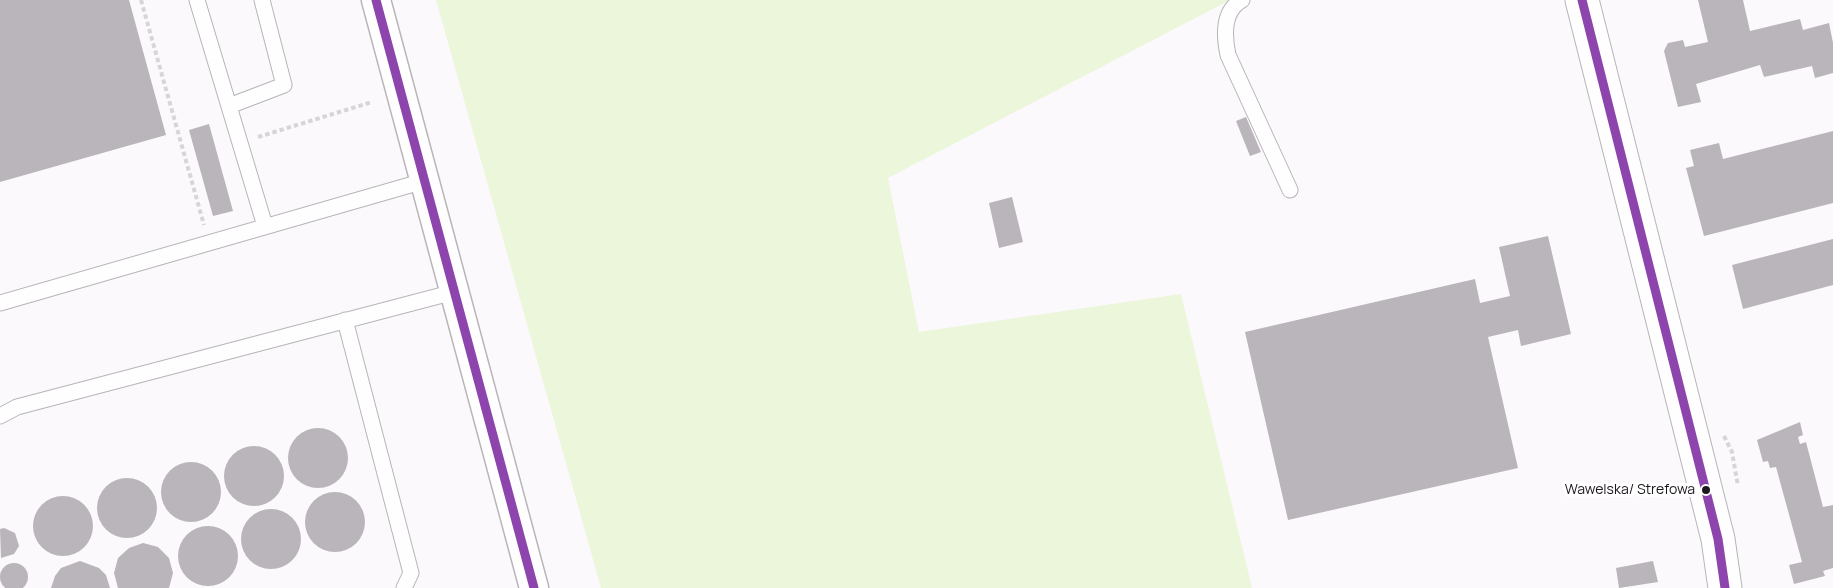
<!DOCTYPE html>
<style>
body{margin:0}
canvas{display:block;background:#fbf9fc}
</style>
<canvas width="1833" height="588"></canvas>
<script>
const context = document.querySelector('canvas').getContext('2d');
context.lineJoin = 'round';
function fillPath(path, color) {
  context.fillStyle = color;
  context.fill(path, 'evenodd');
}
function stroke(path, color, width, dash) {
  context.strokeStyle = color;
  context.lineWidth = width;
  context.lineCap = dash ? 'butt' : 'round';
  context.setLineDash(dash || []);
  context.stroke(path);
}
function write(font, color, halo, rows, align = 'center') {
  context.font = font + ' Manrope,sans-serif';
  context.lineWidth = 6;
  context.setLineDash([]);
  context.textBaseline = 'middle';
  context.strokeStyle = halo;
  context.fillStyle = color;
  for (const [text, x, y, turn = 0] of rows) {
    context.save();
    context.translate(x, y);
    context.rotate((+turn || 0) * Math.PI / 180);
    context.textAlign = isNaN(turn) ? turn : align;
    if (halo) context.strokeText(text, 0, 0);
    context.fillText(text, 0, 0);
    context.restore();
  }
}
const green = new Path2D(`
 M 436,0 L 1230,0 L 888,178 L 919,332 L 1181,294 L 1252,588 L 601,588 Z`);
const building = new Path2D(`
 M 0,0 L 129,0 L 166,135 L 0,182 Z
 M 1698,0 L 1743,0 L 1750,31 L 1800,19 L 1803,30 L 1829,23 L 1833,43 L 1833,73 L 1815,78 L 1812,66 L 1764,77 L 1760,65 L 1696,84 L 1701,102 L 1678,107 L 1664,51 L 1668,43 L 1683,40 L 1685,47 L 1708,42 Z
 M 1246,117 L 1261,152 L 1250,156 L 1236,121 Z
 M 209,124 L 233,211 L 213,216 L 189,130 Z
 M 1833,131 L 1833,203 L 1704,236 L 1686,168 L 1694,166 L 1690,150 L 1719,143 L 1723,159 Z
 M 1012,197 L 1023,242 L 999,248 L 989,203 Z
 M 1548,236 L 1571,334 L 1521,346 L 1518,330 L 1488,337 L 1518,468 L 1288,520 L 1245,332 L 1475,279 L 1480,303 L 1510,296 L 1499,247 Z
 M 1833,239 L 1833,285 L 1743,309 L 1732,265 Z
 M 1800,422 L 1803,435 L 1798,437 L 1800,444 L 1806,442 L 1823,507 L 1833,505 L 1833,568 L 1823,571 L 1825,576 L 1794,584 L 1789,565 L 1802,562 L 1776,467 L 1770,468 L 1768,461 L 1763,462 L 1757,440 Z
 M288 458a30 30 0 1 1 60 0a30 30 0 1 1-60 0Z
 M224 476a30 30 0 1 1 60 0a30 30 0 1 1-60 0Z
 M161 492a30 30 0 1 1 60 0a30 30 0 1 1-60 0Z
 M97 508a30 30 0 1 1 60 0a30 30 0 1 1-60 0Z
 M305 522a30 30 0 1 1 60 0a30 30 0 1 1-60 0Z
 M33 526a30 30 0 1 1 60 0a30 30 0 1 1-60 0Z
 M241 539a30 30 0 1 1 60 0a30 30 0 1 1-60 0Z
 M178 556a30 30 0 1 1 60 0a30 30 0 1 1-60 0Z
 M 4,528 L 15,533 L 19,546 L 14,554 L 1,558 L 0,529 Z
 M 143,543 L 158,547 L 169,558 L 173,573 L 169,588 L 118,588 L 114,573 L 118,558 L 129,548 Z
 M 80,561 L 99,568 L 106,575 L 110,588 L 51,588 L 55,576 L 61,568 Z
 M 1653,561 L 1658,582 L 1619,588 L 1616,568 Z
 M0 577a14 14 0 1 1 28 0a14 14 0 1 1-28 0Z`);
const path = new Path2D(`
 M 141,0 L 204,225
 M 258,137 L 372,102
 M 1724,436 L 1732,452 L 1738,486`);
const lane = new Path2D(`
 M 197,0 L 265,226
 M 1242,0 C 1222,11 1224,36 1228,55 L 1290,190
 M 229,106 L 284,85 L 262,0
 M 0,303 L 424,181
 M 345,320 L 411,573 L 404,588
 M 0,416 L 17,407 L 454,292`);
const street = new Path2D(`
 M 376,0 L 534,588`);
const secondary = new Path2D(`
 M 1582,0 L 1718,539 L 1725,588`);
const bus1 = new Path2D(`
 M 376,0 L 534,588
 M 1582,0 L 1718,539 L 1725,588`);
const markers = [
 [1706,490,5,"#1d171e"]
];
const busNames = [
 ["Wawelska/ Strefowa",1695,490]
];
fillPath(green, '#ecf6db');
fillPath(building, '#b9b5ba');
stroke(lane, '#b8b4b9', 17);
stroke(street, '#b8b4b9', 31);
stroke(secondary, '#b8b4b9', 35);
stroke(path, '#d6d6d7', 4, [4.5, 3]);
stroke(lane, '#fefeff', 15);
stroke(street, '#fefeff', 28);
stroke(secondary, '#fefeff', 33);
stroke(bus1, '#8e44ad', 9);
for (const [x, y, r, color] of markers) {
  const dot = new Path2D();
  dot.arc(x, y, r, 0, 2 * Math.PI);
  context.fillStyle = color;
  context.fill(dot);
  stroke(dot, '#fff', 2);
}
write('14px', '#1d171e', '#fff', busNames, 'right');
</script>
